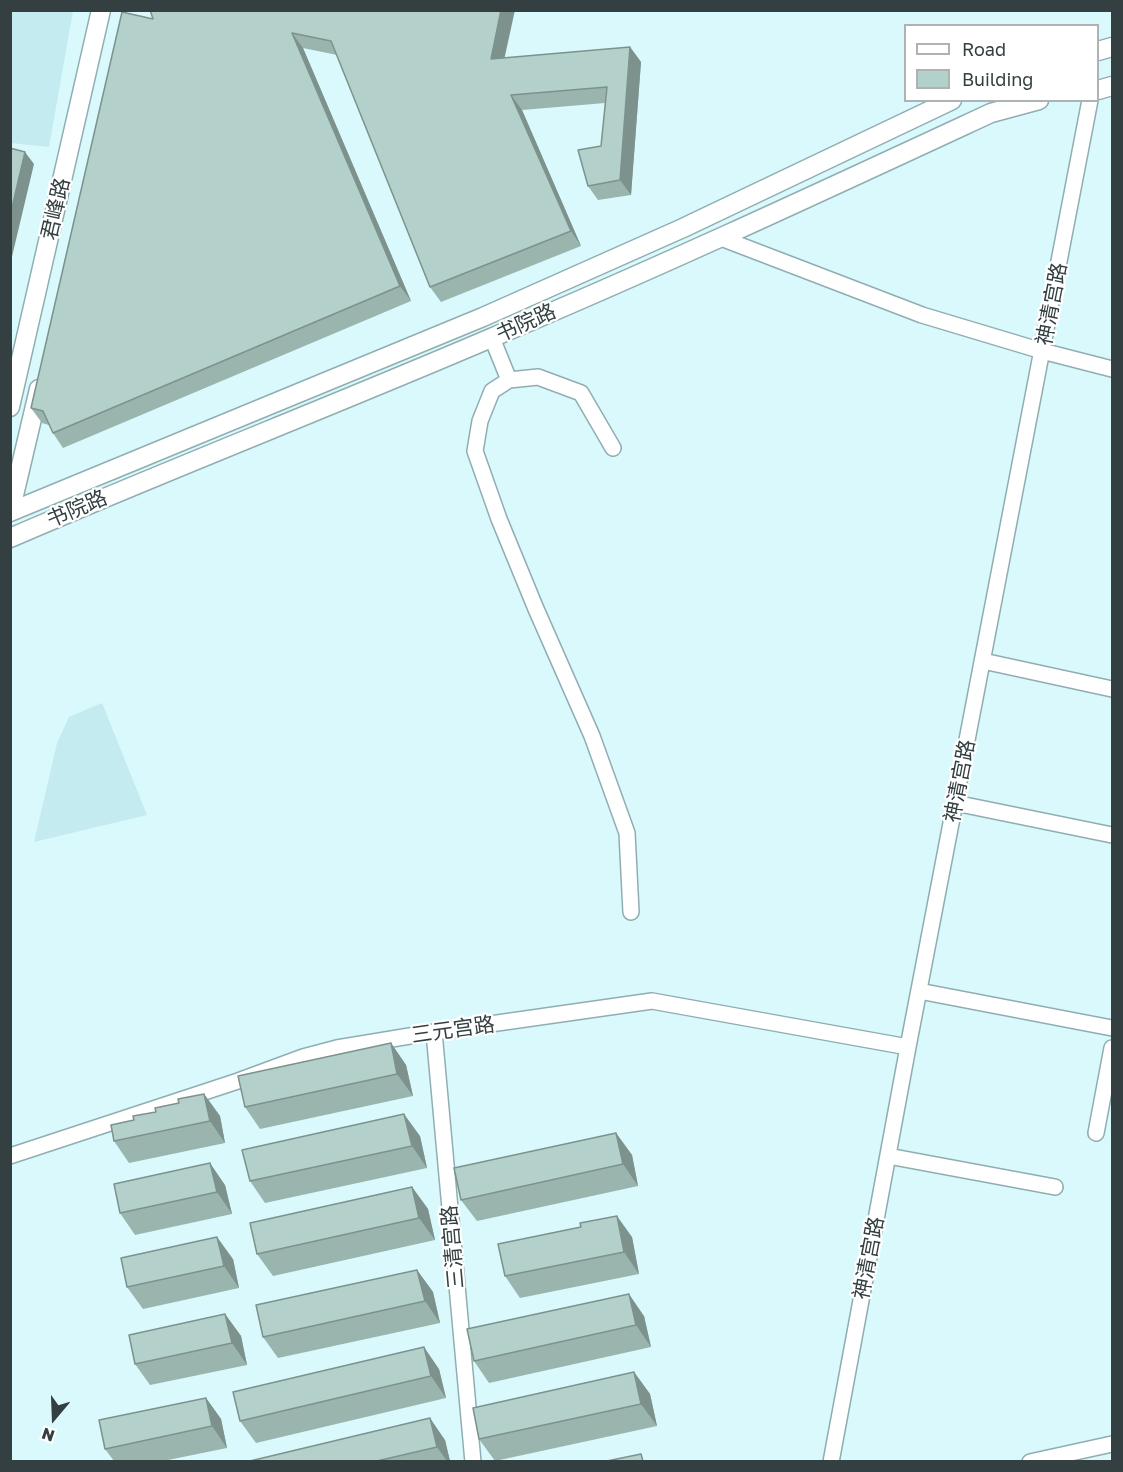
<!DOCTYPE html>
<meta charset="utf-8">
<style>
body{margin:0}
#map{position:relative;width:1123px;height:1472px;overflow:hidden;background:#d9f9fc;font-family:"Golos Text",sans-serif}
canvas{display:block}
.frame{position:absolute;inset:0;border:12px solid #333f41;pointer-events:none}
.legend{position:absolute;left:904px;top:24px;width:195px;height:78px;box-sizing:border-box;background:#fff;border:2px solid #adb2b3;margin:0;padding:8px 10px;list-style:none;font-size:18px;color:#333f41}
.legend li{display:flex;align-items:center;gap:12px;height:30px}
.legend b{width:30px;border:2px solid #adb2b3}
.north{position:absolute;left:24px;top:1388px;width:60px;height:60px;-webkit-text-stroke:4px #fff;paint-order:stroke;rotate:199deg;font-size:16px;font-weight:700;line-height:24px;text-align:center;color:#333f41}
.north::after{content:'';display:block;margin:auto;width:21px;height:27px;background:#333f41;clip-path:polygon(50% 0,100% 100%,50% 72%,0 100%)}
</style>
<div id="map">
<canvas width="1123" height="1472"></canvas>
<div class="frame"></div>
<ul class="legend">
<li><b style="height:8px;background:#fff"></b>Road</li>
<li><b style="height:16px;background:#b3d1ca"></b>Building</li>
</ul>
<div class="north">N</div>
</div>
<script>
const context = document.querySelector('canvas').getContext('2d');
context.lineJoin = 'round';
function fillPath(path, color) {
  context.fillStyle = color;
  context.fill(path, 'evenodd');
}
function stroke(path, color, width, dash) {
  context.strokeStyle = color;
  context.lineWidth = width;
  context.lineCap = dash ? 'butt' : 'round';
  context.setLineDash(dash || []);
  context.stroke(path);
}
function write(font, color, halo, rows, align = 'center') {
  context.font = font + ' "Golos Text","Noto Sans SC",sans-serif';
  context.lineWidth = 4.5;
  context.setLineDash([]);
  context.textBaseline = 'middle';
  context.strokeStyle = halo;
  context.fillStyle = color;
  for (const [text, x, y, turn = 0] of rows) {
    context.save();
    context.translate(x, y);
    context.rotate((+turn || 0) * Math.PI / 180);
    context.textAlign = isNaN(turn) ? turn : align;
    if (halo) context.strokeText(text, 0, 0);
    context.fillText(text, 0, 0);
    context.restore();
  }
}
const built = new Path2D(`
 M 10,11 L 73,11 L 49,147 L 11,143 Z
 M 102,703 L 147,815 L 34,842 L 57,743 L 69,717 Z`);
const minor = new Path2D(`
 M 721,238 L 922,315 L 1042,351 L 1112,369
 M 492,338 L 509,380
 M 613,448 L 581,393 L 538,377 L 509,380 L 492,391 L 480,421 L 475,451 L 499,519 L 536,609 L 592,736 L 627,833 L 631,912
 M 983,661 L 1112,689
 M 955,803 L 1112,835
 M 919,991 L 1112,1028
 M 434,1032 L 473,1462
 M 1096,1133 L 1112,1048
 M 10,1156 L 238,1081 L 303,1057 L 337,1048 L 434,1032 L 652,1001 L 908,1047
 M 888,1156 L 1055,1187
 M 831,1462 L 908,1047 L 1090,100
 M 1030,1462 L 1112,1444`);
const major = new Path2D(`
 M 1098,51 L 1112,47
 M 1098,90 L 1112,86
 M 10,407 L 101,10
 M 10,512 L 483,317 L 683,228 L 952,100
 M 10,512 L 39,389
 M 10,538 C 170,469 332,406 491,338 C 660,267 825,190 991,113 L 1039,100`);
const wall = new Path2D(`
 M 150,10 L 505,58 L 630,47 L 641,62 L 631,195 L 598,200 L 588,186 L 601,146 L 605,103 L 522,110 L 581,246 L 441,302 L 430,287 L 337,55 L 303,48 L 411,301 L 63,448 L 53,433 L 49,425 L 42,423 L 31,408 L 153,19 Z
 M 391,1043 L 406,1065 L 413,1096 L 260,1129 L 245,1107 Z
 M 204,1094 L 220,1116 L 225,1143 L 129,1163 L 114,1141 L 134,1120 Z
 M 616,1133 L 632,1155 L 638,1186 L 477,1221 L 461,1200 Z
 M 420,1136 L 427,1168 L 265,1203 L 250,1181 Z
 M 225,1185 L 232,1214 L 135,1235 L 120,1213 Z
 M 412,1187 L 428,1209 L 435,1240 L 273,1276 L 257,1254 Z
 M 632,1237 L 639,1274 L 520,1298 L 505,1276 Z
 M 233,1259 L 239,1288 L 143,1309 L 127,1287 Z
 M 417,1270 L 433,1292 L 440,1323 L 278,1358 L 263,1337 Z
 M 225,1314 L 241,1336 L 247,1365 L 150,1385 L 135,1364 Z
 M 644,1316 L 651,1347 L 489,1383 L 474,1361 Z
 M 439,1369 L 446,1398 L 256,1443 L 240,1421 Z
 M 634,1372 L 650,1394 L 657,1426 L 495,1461 L 479,1439 Z
 M 206,1398 L 221,1419 L 227,1448 L 163,1461 L 114,1461 L 105,1449 Z
 M 445,1440 L 450,1461 L 250,1461 Z`);
const shadedWall = new Path2D(`
 M 501,10 L 515,10 L 501,74 L 491,59 Z
 M 292,33 L 303,48 L 411,301 L 400,286 Z
 M 630,47 L 641,62 L 631,195 L 620,180 Z
 M 511,95 L 522,110 L 581,246 L 571,231 Z
 M 25,152 L 34,164 L 10,265 L 10,216 Z
 M 391,1043 L 406,1065 L 413,1096 L 397,1074 Z
 M 204,1094 L 220,1116 L 225,1143 L 210,1121 Z
 M 404,1114 L 420,1136 L 427,1168 L 412,1146 Z
 M 616,1133 L 632,1155 L 638,1186 L 623,1164 Z
 M 210,1163 L 225,1185 L 232,1214 L 217,1192 Z
 M 412,1187 L 428,1209 L 435,1240 L 419,1218 Z
 M 617,1216 L 632,1237 L 639,1274 L 624,1252 Z
 M 217,1237 L 233,1259 L 239,1288 L 224,1266 Z
 M 417,1270 L 433,1292 L 440,1323 L 425,1301 Z
 M 629,1294 L 644,1316 L 651,1347 L 636,1325 Z
 M 225,1314 L 241,1336 L 247,1365 L 232,1343 Z
 M 424,1347 L 439,1369 L 446,1398 L 431,1376 Z
 M 634,1372 L 650,1394 L 657,1426 L 641,1404 Z
 M 206,1398 L 221,1419 L 227,1448 L 212,1426 Z
 M 430,1418 L 445,1440 L 450,1461 L 447,1461 L 437,1447 Z`);
const building = new Path2D(`
 M 150,10 L 501,10 L 491,59 L 630,47 L 620,180 L 588,186 L 578,150 L 601,146 L 607,87 L 511,95 L 571,231 L 430,287 L 331,41 L 292,33 L 400,286 L 53,433 L 43,411 L 31,408 L 122,12 L 153,19 Z
 M 10,148 L 25,152 L 10,216 Z
 M 391,1043 L 397,1074 L 245,1107 L 238,1076 Z
 M 204,1094 L 210,1121 L 114,1141 L 111,1125 L 134,1120 L 133,1116 L 156,1112 L 155,1108 L 179,1103 L 178,1099 Z
 M 404,1114 L 412,1146 L 250,1181 L 242,1150 Z
 M 616,1133 L 623,1164 L 461,1200 L 454,1168 Z
 M 210,1163 L 217,1192 L 120,1213 L 114,1184 Z
 M 412,1187 L 419,1218 L 257,1254 L 250,1223 Z
 M 617,1216 L 624,1252 L 505,1276 L 498,1244 L 581,1227 L 580,1223 Z
 M 217,1237 L 224,1266 L 127,1287 L 121,1258 Z
 M 417,1270 L 425,1301 L 263,1337 L 256,1305 Z
 M 629,1294 L 636,1325 L 474,1361 L 467,1329 Z
 M 225,1314 L 232,1343 L 135,1364 L 129,1335 Z
 M 424,1347 L 431,1376 L 240,1421 L 233,1392 Z
 M 634,1372 L 641,1404 L 479,1439 L 473,1408 Z
 M 206,1398 L 212,1426 L 105,1449 L 99,1420 Z
 M 430,1418 L 437,1447 L 377,1461 L 250,1461 Z
 M 641,1454 L 643,1461 L 607,1461 Z`);
const streetNames = [
 ["君峰路",56,209,-77],
 ["神清宫路",1052,304,-79],
 ["书院路",526,323,-24],
 ["书院路",77,509,-23],
 ["神清宫路",960,781,-79],
 ["三元宫路",453,1030,-8],
 ["三清宫路",453,1247,-95],
 ["神清宫路",869,1258,-79]
];
fillPath(built, '#c4ecf0');
stroke(minor, '#90aeb1', 18);
stroke(major, '#90aeb1', 21);
stroke(minor, '#fff', 15);
stroke(major, '#fff', 18);
fillPath(wall, '#9ab4ae');
fillPath(shadedWall, '#7d928d');
fillPath(building, '#b3d1ca');
stroke(building, '#7d928d', 1.5);
write('21px', '#333f41', '#fff', streetNames);
</script>
